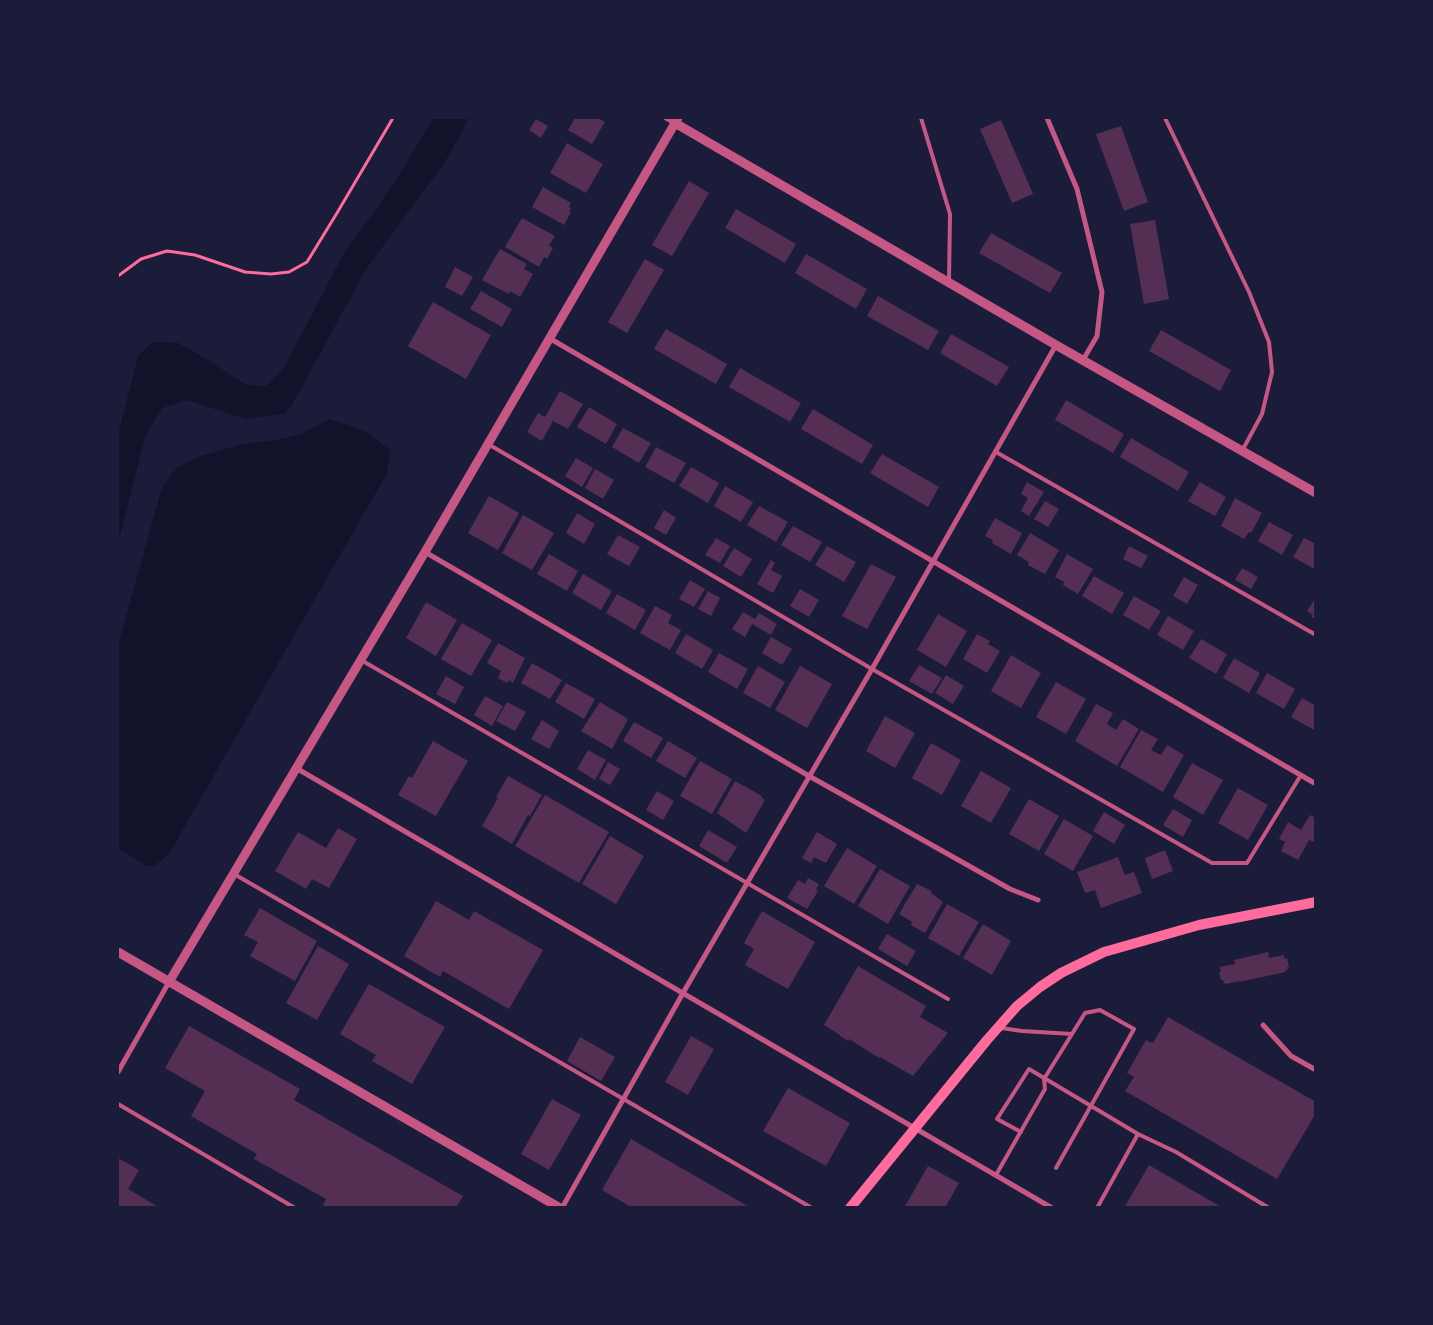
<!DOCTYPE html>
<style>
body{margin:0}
#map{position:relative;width:1433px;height:1325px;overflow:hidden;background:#1b1b3a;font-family:Inter,sans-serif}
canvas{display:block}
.frame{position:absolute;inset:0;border:119px solid #1b1b3a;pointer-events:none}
</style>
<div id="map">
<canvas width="1433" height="1325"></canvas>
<div class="frame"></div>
</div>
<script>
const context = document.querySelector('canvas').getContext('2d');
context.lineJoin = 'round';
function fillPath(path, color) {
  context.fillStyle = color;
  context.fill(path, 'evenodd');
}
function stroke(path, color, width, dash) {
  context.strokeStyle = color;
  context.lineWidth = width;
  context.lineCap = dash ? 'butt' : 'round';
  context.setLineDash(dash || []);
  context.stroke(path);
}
const water = new Path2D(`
 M 433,118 L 468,118 L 459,137 L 442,167 L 366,269 L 291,407 L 284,414 L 246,419 L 187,400 L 162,408 L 145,437 L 118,544 L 118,435 L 138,356 L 153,342 L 178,343 L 205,358 L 246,385 L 266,386 L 284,368 L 343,255 L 396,181 Z
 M 329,419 L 365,431 L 391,451 L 386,475 L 170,852 L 156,865 L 147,866 L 118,848 L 118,645 L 162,488 L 176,469 L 198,457 L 243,444 L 283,439 L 302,434 Z`);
const building = new Path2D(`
 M 575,118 L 598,118 L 605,122 L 592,144 L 568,130 Z
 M 536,119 L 548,126 L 541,138 L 529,130 Z
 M 1001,120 L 1033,194 L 1012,203 L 980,129 Z
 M 1121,126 L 1148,202 L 1124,211 L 1096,134 Z
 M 567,143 L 603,164 L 586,193 L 550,173 Z
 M 689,181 L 709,193 L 672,256 L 652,245 Z
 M 543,187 L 571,203 L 569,207 L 571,208 L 569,211 L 571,212 L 564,225 L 532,207 Z
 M 736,209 L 796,244 L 785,263 L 725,228 Z
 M 522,218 L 555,236 L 549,245 L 553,248 L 547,259 L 544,257 L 539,267 L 505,247 Z
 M 1155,220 L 1169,299 L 1144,304 L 1130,224 Z
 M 991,233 L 1062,273 L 1050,293 L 979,253 Z
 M 500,249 L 527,264 L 524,269 L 533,274 L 520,297 L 510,291 L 509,294 L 482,280 Z
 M 806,254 L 867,289 L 856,309 L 795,273 Z
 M 645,259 L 664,270 L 627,333 L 608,322 Z
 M 455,267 L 473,277 L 462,296 L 445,287 Z
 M 481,291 L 512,309 L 502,327 L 470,309 Z
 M 878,296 L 939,331 L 928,350 L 867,316 Z
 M 433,302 L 491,335 L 466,379 L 408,346 Z
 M 666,329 L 727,364 L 716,384 L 654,349 Z
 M 1161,330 L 1231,370 L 1220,391 L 1149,351 Z
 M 951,334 L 1009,367 L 997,386 L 940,353 Z
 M 740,368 L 801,403 L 790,422 L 729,387 Z
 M 560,391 L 583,404 L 568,429 L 553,421 L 542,441 L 527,432 L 538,413 L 545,417 Z
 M 1066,400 L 1124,434 L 1113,453 L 1055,420 Z
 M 589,407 L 617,424 L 606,444 L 577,427 Z
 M 813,409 L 873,445 L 862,464 L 801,429 Z
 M 623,428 L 651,443 L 639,463 L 612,447 Z
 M 1131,438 L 1189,472 L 1178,491 L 1120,457 Z
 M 656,447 L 686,463 L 674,483 L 645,467 Z
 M 882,454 L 939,487 L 928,507 L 870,473 Z
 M 576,458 L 593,468 L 582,487 L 565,476 Z
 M 691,467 L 719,483 L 708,503 L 679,486 Z
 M 595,469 L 614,480 L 603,499 L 585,488 Z
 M 1027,482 L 1044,492 L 1029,516 L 1021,511 L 1028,498 L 1021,494 Z
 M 1200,482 L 1226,497 L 1215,516 L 1188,501 Z
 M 725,486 L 753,502 L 741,522 L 714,506 Z
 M 489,496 L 519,513 L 498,550 L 468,533 Z
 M 1235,498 L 1262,513 L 1251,533 L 1249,532 L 1244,539 L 1221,526 Z
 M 1045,501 L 1059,509 L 1048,527 L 1034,519 Z
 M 759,506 L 788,522 L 776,542 L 747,525 Z
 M 664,510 L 676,518 L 666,535 L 654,528 Z
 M 577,513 L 595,524 L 584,544 L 566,533 Z
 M 523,515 L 554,533 L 532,570 L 502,553 Z
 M 995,518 L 1022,533 L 1011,554 L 992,543 L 993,540 L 985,536 Z
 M 1269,522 L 1293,535 L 1282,555 L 1258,541 Z
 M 793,526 L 822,542 L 810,562 L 781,545 Z
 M 1030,533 L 1059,550 L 1045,574 L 1028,565 L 1029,562 L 1017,555 Z
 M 618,535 L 640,547 L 629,566 L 607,554 Z
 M 716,538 L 730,546 L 720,563 L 705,555 Z
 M 1304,538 L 1316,544 L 1316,570 L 1293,557 Z
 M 827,546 L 856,562 L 844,582 L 815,565 Z
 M 1129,546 L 1148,556 L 1141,568 L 1123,559 Z
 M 734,548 L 752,559 L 741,577 L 723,566 Z
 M 549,554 L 578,571 L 567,591 L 537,574 Z
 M 1067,554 L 1093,569 L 1078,594 L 1063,585 L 1064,582 L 1055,577 Z
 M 771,560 L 775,563 L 771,570 L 782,576 L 773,593 L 757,584 Z
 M 871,564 L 896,577 L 867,629 L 842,616 Z
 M 1242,568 L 1258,577 L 1251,589 L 1235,580 Z
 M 583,574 L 612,591 L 601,610 L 572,593 Z
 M 1094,576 L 1124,593 L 1112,614 L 1082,596 Z
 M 1184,577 L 1198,585 L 1187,604 L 1173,596 Z
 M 690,580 L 705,589 L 694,607 L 679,599 Z
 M 800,589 L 819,600 L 809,617 L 790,606 Z
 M 708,591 L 720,598 L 711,616 L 698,609 Z
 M 617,594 L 646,610 L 635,630 L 606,613 Z
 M 1134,596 L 1161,611 L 1149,630 L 1123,615 Z
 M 1316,597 L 1316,619 L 1311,617 L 1313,615 L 1307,611 Z
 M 426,602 L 457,620 L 436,656 L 406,638 Z
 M 655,606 L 672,615 L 668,623 L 681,630 L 670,650 L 640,633 Z
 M 743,612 L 755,619 L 759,613 L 777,624 L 771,635 L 752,624 L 745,637 L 732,629 Z
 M 938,614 L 967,631 L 946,667 L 917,650 Z
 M 1168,616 L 1194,631 L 1183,650 L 1157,635 Z
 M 462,623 L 492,640 L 471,676 L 441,659 Z
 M 686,634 L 713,650 L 702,669 L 675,653 Z
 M 977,634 L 990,641 L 988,644 L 1000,651 L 987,673 L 963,659 Z
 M 771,637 L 792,649 L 782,665 L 762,653 Z
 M 1201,639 L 1227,654 L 1216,674 L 1189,658 Z
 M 498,643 L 525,658 L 513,683 L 509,680 L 507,683 L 498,678 L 501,671 L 487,663 Z
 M 719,653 L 748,669 L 737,689 L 708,672 Z
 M 1011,655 L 1041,673 L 1021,708 L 991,691 Z
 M 1234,658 L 1260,673 L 1249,693 L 1223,678 Z
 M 532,663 L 562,680 L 550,699 L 521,683 Z
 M 919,665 L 942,678 L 932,694 L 909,681 Z
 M 758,666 L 785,682 L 770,708 L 743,693 Z
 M 800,666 L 832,684 L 807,728 L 775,710 Z
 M 1267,673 L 1295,689 L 1284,709 L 1256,693 Z
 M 946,675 L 964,686 L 953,704 L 935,693 Z
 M 446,676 L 464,687 L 455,704 L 436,694 Z
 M 1056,682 L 1086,699 L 1066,734 L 1036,717 Z
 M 566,683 L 595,699 L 584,719 L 555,702 Z
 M 485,696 L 503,706 L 492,726 L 474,715 Z
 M 1302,698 L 1316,706 L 1316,731 L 1291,717 Z
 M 507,702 L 526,712 L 515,731 L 496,721 Z
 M 600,702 L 628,719 L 612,749 L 581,731 Z
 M 1096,704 L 1113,713 L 1107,724 L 1116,730 L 1123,719 L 1139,729 L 1117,766 L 1075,741 Z
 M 885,716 L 915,733 L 895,768 L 866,751 Z
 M 542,720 L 559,731 L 549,749 L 531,739 Z
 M 634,722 L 663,738 L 651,758 L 623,741 Z
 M 1141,730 L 1158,739 L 1151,750 L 1161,755 L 1167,745 L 1184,755 L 1163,792 L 1120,767 Z
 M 433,741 L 468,761 L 436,816 L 398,795 L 409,776 L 412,778 Z
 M 668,741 L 697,758 L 685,778 L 656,761 Z
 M 931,743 L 961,760 L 942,795 L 912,778 Z
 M 588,750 L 606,760 L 595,780 L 577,769 Z
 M 700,761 L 732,779 L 712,814 L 680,796 Z
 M 608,762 L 620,769 L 610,785 L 599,779 Z
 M 1192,763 L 1223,780 L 1203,815 L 1173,797 Z
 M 981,771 L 1011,788 L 991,823 L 961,806 Z
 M 508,776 L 542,795 L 530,816 L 528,815 L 512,844 L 482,826 L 498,798 L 496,797 Z
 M 735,781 L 762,796 L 761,797 L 765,800 L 746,833 L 717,813 Z
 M 1238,788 L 1268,805 L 1248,840 L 1218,823 Z
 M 657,791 L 674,801 L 663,820 L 646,810 Z
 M 545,795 L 609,832 L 579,883 L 515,846 Z
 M 1029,799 L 1059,816 L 1039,851 L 1009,834 Z
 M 1173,809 L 1192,820 L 1183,837 L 1163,825 Z
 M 1104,812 L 1125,825 L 1114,844 L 1093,831 Z
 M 1310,815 L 1316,818 L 1316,843 L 1309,840 L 1298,860 L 1281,851 L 1285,842 L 1279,839 L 1288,822 L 1301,830 Z
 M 1064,819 L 1093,836 L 1073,871 L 1044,854 Z
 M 338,828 L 357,839 L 329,888 L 312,879 L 306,889 L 275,871 L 298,832 L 326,848 Z
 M 708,830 L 737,847 L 727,863 L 699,846 Z
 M 817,832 L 837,844 L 826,863 L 814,857 L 811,863 L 802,858 Z
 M 610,836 L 644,856 L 616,904 L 582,884 Z
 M 847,848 L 877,866 L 854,904 L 824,886 Z
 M 1165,850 L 1173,871 L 1152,879 L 1145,858 Z
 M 1118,857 L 1125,875 L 1134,872 L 1142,893 L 1101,908 L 1095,890 L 1085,893 L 1077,872 Z
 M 880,869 L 910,886 L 888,924 L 858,906 Z
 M 808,878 L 819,884 L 816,890 L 818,891 L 807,909 L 787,898 L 798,880 L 805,884 Z
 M 917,884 L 932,891 L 931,893 L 943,902 L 925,933 L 911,925 L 912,922 L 899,914 Z
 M 436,901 L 469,920 L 474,911 L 543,950 L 509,1009 L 443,971 L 440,977 L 404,956 Z
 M 947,904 L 979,922 L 959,956 L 928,938 Z
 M 260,908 L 317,941 L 295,981 L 250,956 L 258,942 L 244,935 Z
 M 762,911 L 815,942 L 788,989 L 745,965 L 754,949 L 744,943 Z
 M 983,924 L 1011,941 L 992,975 L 963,958 Z
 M 887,934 L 916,951 L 907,966 L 878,949 Z
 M 318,946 L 349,964 L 317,1020 L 286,1003 Z
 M 1268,952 L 1269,958 L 1284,955 L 1284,959 L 1287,958 L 1289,967 L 1287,967 L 1288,970 L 1285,970 L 1286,972 L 1239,982 L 1239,981 L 1226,984 L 1224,983 L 1223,980 L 1221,980 L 1219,972 L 1221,971 L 1220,967 L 1235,964 L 1234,960 Z
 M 858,966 L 926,1006 L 920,1017 L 948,1033 L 913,1076 L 880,1057 L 879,1058 L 849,1039 L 848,1041 L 840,1036 L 840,1035 L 824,1025 Z
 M 369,984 L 445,1027 L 412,1084 L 372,1061 L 376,1055 L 340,1034 Z
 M 1168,1017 L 1316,1102 L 1316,1113 L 1277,1179 L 1125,1091 L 1134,1077 L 1127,1073 L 1146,1040 L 1153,1043 Z
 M 189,1026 L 300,1089 L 294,1100 L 463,1196 L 456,1208 L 328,1208 L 323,1205 L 326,1199 L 254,1159 L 257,1154 L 191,1116 L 205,1091 L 165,1068 Z
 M 691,1036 L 714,1049 L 688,1095 L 665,1082 Z
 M 580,1037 L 615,1057 L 601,1081 L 567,1061 Z
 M 788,1088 L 850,1123 L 826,1166 L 763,1131 Z
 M 552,1099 L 581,1115 L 549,1170 L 521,1154 Z
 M 631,1139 L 751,1208 L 633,1208 L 602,1190 Z
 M 118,1158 L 139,1170 L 128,1189 L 160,1208 L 118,1208 Z
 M 1149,1165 L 1223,1208 L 1124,1208 Z
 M 928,1166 L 959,1183 L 945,1208 L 904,1208 Z`);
const path = new Path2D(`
 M 118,276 L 141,259 L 167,251 L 195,255 L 245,272 L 271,274 L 289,272 L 307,262 L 337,213 L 393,118`);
const service = new Path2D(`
 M 921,118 L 950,214 L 949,282
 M 1165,118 L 1249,292 L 1269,342 L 1272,372 L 1262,414 L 1242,451
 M 488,444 L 872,669 L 1212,863 L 1247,863 L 1301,775
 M 996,452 L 1316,635
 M 361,660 L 948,999
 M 234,874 L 812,1208
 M 118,1104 L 295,1208
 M 1021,1132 L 997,1119 L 1029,1069 L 1138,1134 L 1097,1208
 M 1138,1134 L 1176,1152 L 1269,1208
 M 1056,1168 L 1134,1029 L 1100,1010 L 1085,1013 L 1072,1034
 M 996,1175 L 1045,1089 L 1044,1079 L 1072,1034 L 1022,1031 L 1001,1028`);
const minor = new Path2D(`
 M 666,118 L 675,123
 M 1047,118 L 1077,189 L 1102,292 L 1097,336 L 1083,360
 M 549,338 L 1316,784
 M 425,552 L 809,776 L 1010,889 L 1038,900
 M 296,768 L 1052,1208
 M 1263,1025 L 1291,1056 L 1316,1070
 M 118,1072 L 169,982
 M 562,1208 L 683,993 L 872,669 L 1056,345`);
const tertiary = new Path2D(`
 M 675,123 L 1056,345 L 1316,493
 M 118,952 L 560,1208
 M 169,982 L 425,552 L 678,118`);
const secondary = new Path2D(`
 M 850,1208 L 987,1040 L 1017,1006 L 1040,987 L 1061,973 L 1104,952 L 1199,925 L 1316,902`);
fillPath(water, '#12122b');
fillPath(building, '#542f53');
stroke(path, '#ff6b9d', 3);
stroke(service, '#c65784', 4);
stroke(minor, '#c65784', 5);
stroke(tertiary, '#c65784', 9);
stroke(secondary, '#ff6b9d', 10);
</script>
